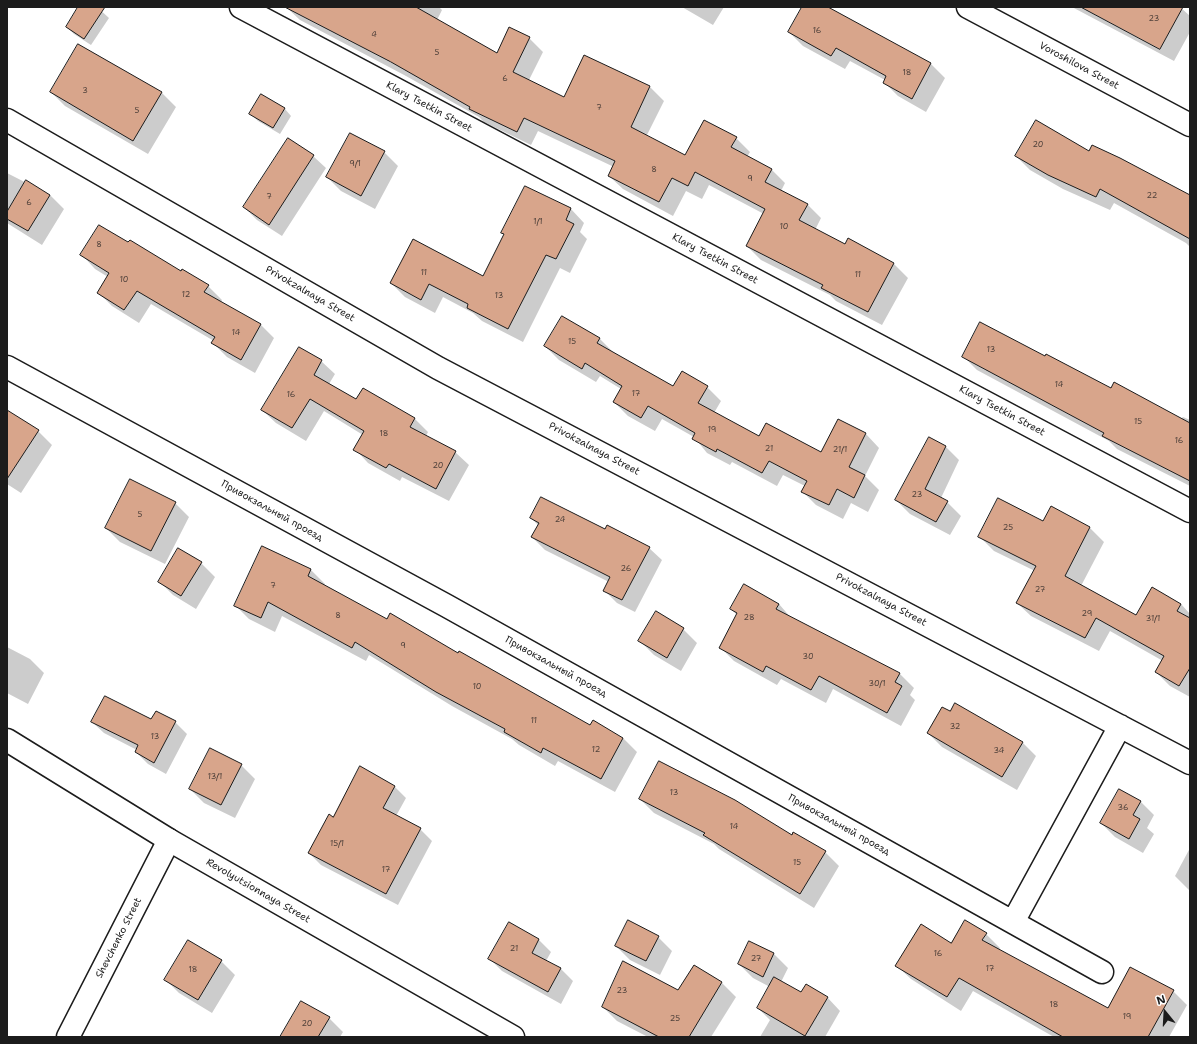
<!DOCTYPE html>
<meta charset="utf-8">
<style>
body{margin:0}
#map{position:relative;width:1197px;height:1044px;overflow:hidden;background:#fff;font-family:"Shantell Sans",sans-serif}
canvas{display:block}
.frame{position:absolute;inset:0;border:8px solid #1c1c1c;pointer-events:none}
.north{position:absolute;left:1145px;top:992px;width:40px;height:40px;-webkit-text-stroke:3px #fff;paint-order:stroke;rotate:342deg;font-size:11px;font-weight:700;line-height:16px;text-align:center;color:#1c1c1c}
.north::after{content:'';display:block;margin:auto;width:14px;height:18px;background:#1c1c1c;clip-path:polygon(50% 0,100% 100%,50% 72%,0 100%)}
</style>
<div id="map">
<canvas width="1197" height="1044"></canvas>
<div class="frame"></div>
<div class="north">N</div>
</div>
<script>
const context = document.querySelector('canvas').getContext('2d');
context.lineJoin = 'round';
function fillPath(path, color) {
  context.fillStyle = color;
  context.fill(path, 'evenodd');
}
function stroke(path, color, width, dash) {
  context.strokeStyle = color;
  context.lineWidth = width;
  context.lineCap = dash ? 'butt' : 'round';
  context.setLineDash(dash || []);
  context.stroke(path);
}
function write(font, color, halo, rows, align = 'center') {
  context.font = font + ' "Shantell Sans",sans-serif';
  context.lineWidth = 3.5;
  context.setLineDash([]);
  context.textBaseline = 'middle';
  context.strokeStyle = halo;
  context.fillStyle = color;
  for (const [text, x, y, turn = 0] of rows) {
    context.save();
    context.translate(x, y);
    context.rotate((+turn || 0) * Math.PI / 180);
    context.textAlign = isNaN(turn) ? turn : align;
    if (halo) context.strokeText(text, 0, 0);
    context.fillText(text, 0, 0);
    context.restore();
  }
}
const shadow = new Path2D(`
 M 80,7 L 97,7 L 109,18 L 91,45 L 74,34 L 67,27 Z
 M 286,7 L 439,7 L 442,10 L 437,20 L 497,54 L 529,38 L 543,52 L 529,80 L 564,99 L 585,56 L 650,87 L 664,101 L 646,137 L 685,157 L 736,138 L 750,152 L 747,157 L 772,170 L 785,183 L 781,191 L 807,204 L 821,218 L 815,230 L 845,245 L 848,239 L 894,264 L 908,278 L 882,325 L 836,301 L 830,295 L 761,260 L 747,246 L 764,214 L 709,185 L 702,199 L 686,191 L 673,216 L 623,189 L 609,176 L 614,167 L 538,131 L 531,145 L 484,122 L 479,117 L 406,76 L 300,20 Z
 M 682,7 L 724,7 L 713,25 Z
 M 803,7 L 826,7 L 931,64 L 945,78 L 926,112 L 898,96 L 884,82 L 885,80 L 850,61 L 845,69 L 803,46 L 789,32 Z
 M 1072,7 L 1180,7 L 1190,16 L 1190,32 L 1174,61 Z
 M 78,45 L 162,93 L 176,107 L 148,154 L 65,106 L 51,92 Z
 M 262,96 L 285,109 L 291,116 L 280,134 L 258,121 L 251,114 Z
 M 384,152 L 398,166 L 375,209 L 341,191 L 327,177 Z
 M 1089,153 L 1190,197 L 1190,247 L 1186,243 L 1114,203 L 1110,210 L 1063,189 L 1030,170 L 1016,156 Z
 M 313,156 L 326,168 L 282,236 L 257,220 L 244,207 Z
 M 7,173 L 50,195 L 64,209 L 42,245 L 7,223 Z
 M 525,187 L 571,209 L 584,223 L 580,232 L 587,239 L 570,273 L 560,268 L 523,342 L 482,321 L 473,313 L 443,297 L 435,313 L 405,297 L 391,283 L 483,278 L 505,235 Z
 M 82,255 L 181,272 L 208,286 L 222,300 L 221,302 L 260,324 L 274,338 L 255,373 L 227,357 L 213,343 L 214,341 L 151,304 L 139,323 L 112,306 L 98,292 L 108,277 L 95,269 Z
 M 563,317 L 600,339 L 614,353 L 673,388 L 707,387 L 721,401 L 714,413 L 760,437 L 822,453 L 866,434 L 879,448 L 865,476 L 879,490 L 868,512 L 851,503 L 843,519 L 816,505 L 802,491 L 805,486 L 783,475 L 777,486 L 732,462 L 730,465 L 707,453 L 694,437 L 662,419 L 655,431 L 628,416 L 614,402 L 621,389 L 600,376 L 596,382 L 559,360 L 545,346 Z
 M 963,356 L 1045,358 L 1111,389 L 1181,419 L 1183,417 L 1190,420 L 1190,486 L 1117,449 L 1109,441 L 977,370 Z
 M 321,361 L 335,374 L 329,384 L 356,400 L 363,389 L 415,419 L 428,432 L 426,436 L 455,452 L 469,465 L 449,501 L 402,477 L 400,481 L 368,463 L 355,449 L 363,435 L 324,411 L 306,441 L 276,423 L 262,410 Z
 M 7,411 L 38,431 L 52,445 L 21,493 L 7,484 Z
 M 945,446 L 959,460 L 941,498 L 947,502 L 961,516 L 950,535 L 910,514 L 896,500 Z
 M 175,503 L 189,517 L 165,564 L 120,542 L 106,528 Z
 M 1051,508 L 1090,528 L 1104,542 L 1081,586 L 1136,617 L 1181,604 L 1190,614 L 1190,697 L 1170,686 L 1156,672 L 1163,661 L 1110,631 L 1099,651 L 1031,616 L 1017,603 L 1035,571 L 994,551 L 980,537 L 1044,523 Z
 M 531,518 L 605,530 L 649,548 L 662,560 L 635,612 L 617,603 L 604,590 L 609,582 L 545,550 L 532,537 L 538,525 Z
 M 263,547 L 311,570 L 325,584 L 324,586 L 387,620 L 458,654 L 590,727 L 623,738 L 637,752 L 615,792 L 558,761 L 555,766 L 519,745 L 512,739 L 452,706 L 369,655 L 366,661 L 282,616 L 275,632 L 249,619 L 235,605 Z
 M 201,563 L 215,577 L 196,609 L 173,595 L 159,581 Z
 M 779,604 L 792,619 L 900,674 L 914,688 L 910,695 L 915,700 L 901,726 L 833,689 L 826,703 L 781,679 L 777,685 L 734,661 L 720,647 L 737,615 L 731,609 Z
 M 683,629 L 697,643 L 681,671 L 654,655 L 640,641 Z
 M 7,647 L 30,659 L 44,673 L 28,704 L 7,693 Z
 M 152,720 L 175,722 L 187,734 L 166,774 L 148,764 L 136,752 L 137,750 L 104,733 L 92,722 Z
 M 928,733 L 1022,742 L 1036,756 L 1017,790 L 942,747 Z
 M 241,765 L 255,779 L 235,818 L 204,803 L 190,789 Z
 M 394,786 L 406,798 L 396,816 L 420,829 L 432,841 L 398,905 L 321,865 L 309,853 L 333,818 Z
 M 640,799 L 792,836 L 825,852 L 839,866 L 814,908 L 719,849 L 714,844 L 654,813 Z
 M 1140,801 L 1154,815 L 1147,828 L 1154,834 L 1143,853 L 1115,837 L 1101,823 Z
 M 1190,848 L 1190,891 L 1175,876 Z
 M 510,924 L 539,940 L 551,952 L 546,961 L 561,969 L 573,981 L 561,1004 L 502,971 L 490,959 Z
 M 986,934 L 1000,948 L 999,950 L 1108,1009 L 1173,991 L 1187,1005 L 1169,1037 L 1054,1037 L 973,991 L 961,1011 L 911,979 L 897,966 L 951,944 Z
 M 658,937 L 672,951 L 660,975 L 630,960 L 616,946 Z
 M 750,943 L 774,954 L 788,968 L 781,982 L 802,994 L 827,997 L 840,1011 L 825,1037 L 760,1037 L 770,1020 L 758,1008 L 770,987 L 753,978 L 739,964 Z
 M 221,961 L 235,975 L 212,1013 L 179,993 L 165,979 Z
 M 695,967 L 722,983 L 736,997 L 711,1037 L 648,1037 L 617,1021 L 603,1007 L 679,991 Z
 M 329,1018 L 343,1032 L 340,1037 L 291,1037 Z`);
const building = new Path2D(`
 M 78,7 L 105,7 L 84,39 L 66,27 Z
 M 285,7 L 416,7 L 497,53 L 509,27 L 530,37 L 513,72 L 564,97 L 584,55 L 650,86 L 631,127 L 685,155 L 704,120 L 737,137 L 731,147 L 772,169 L 765,182 L 808,204 L 799,220 L 845,244 L 848,238 L 894,263 L 868,312 L 821,288 L 823,285 L 746,246 L 765,209 L 695,172 L 688,186 L 672,178 L 659,202 L 608,176 L 615,161 L 524,118 L 517,132 L 469,109 L 470,107 L 391,62 Z
 M 802,7 L 828,7 L 931,63 L 912,99 L 883,83 L 886,76 L 836,48 L 831,56 L 788,32 Z
 M 1081,7 L 1183,7 L 1160,49 Z
 M 78,44 L 162,92 L 133,141 L 50,92 Z
 M 261,94 L 285,108 L 273,128 L 249,114 Z
 M 1036,120 L 1089,151 L 1092,145 L 1120,158 L 1190,195 L 1190,239 L 1100,189 L 1096,197 L 1048,175 L 1015,156 Z
 M 350,133 L 385,151 L 361,196 L 326,177 Z
 M 288,138 L 314,155 L 269,225 L 243,207 Z
 M 26,180 L 50,195 L 28,231 L 7,219 L 7,212 Z
 M 525,186 L 571,208 L 566,220 L 574,224 L 556,259 L 546,255 L 508,329 L 467,308 L 468,304 L 429,284 L 421,300 L 390,283 L 413,239 L 483,276 L 504,234 L 501,233 Z
 M 99,225 L 128,242 L 130,240 L 181,271 L 182,269 L 209,285 L 204,292 L 261,324 L 241,360 L 211,343 L 215,337 L 137,291 L 124,310 L 97,293 L 109,273 L 80,255 Z
 M 562,316 L 600,338 L 597,343 L 673,386 L 682,371 L 708,386 L 698,403 L 759,436 L 766,423 L 821,452 L 838,419 L 866,433 L 849,467 L 865,475 L 854,498 L 837,489 L 829,505 L 801,492 L 807,481 L 769,461 L 762,473 L 717,449 L 716,452 L 692,439 L 695,433 L 648,406 L 641,418 L 613,402 L 622,386 L 585,363 L 582,369 L 544,346 Z
 M 980,322 L 1045,356 L 1046,354 L 1111,388 L 1114,382 L 1190,423 L 1190,481 L 1102,436 L 1104,433 L 962,357 Z
 M 299,347 L 322,360 L 314,375 L 356,399 L 363,388 L 415,418 L 410,427 L 456,451 L 436,489 L 389,464 L 386,468 L 353,450 L 364,431 L 310,399 L 292,428 L 261,410 Z
 M 7,410 L 39,430 L 7,479 Z
 M 929,437 L 946,446 L 925,489 L 948,501 L 936,522 L 895,500 Z
 M 130,479 L 176,502 L 151,551 L 105,528 Z
 M 541,497 L 605,529 L 607,525 L 650,547 L 622,600 L 603,591 L 610,577 L 531,537 L 539,523 L 530,518 Z
 M 998,498 L 1043,521 L 1051,506 L 1090,527 L 1065,576 L 1136,615 L 1152,587 L 1181,604 L 1177,611 L 1190,618 L 1190,668 L 1179,686 L 1155,672 L 1164,656 L 1096,618 L 1085,638 L 1016,603 L 1036,566 L 978,537 Z
 M 262,546 L 311,569 L 308,576 L 387,619 L 390,613 L 458,653 L 459,651 L 590,725 L 593,720 L 623,738 L 601,779 L 543,748 L 541,753 L 504,732 L 505,729 L 436,692 L 355,642 L 352,648 L 268,602 L 261,618 L 234,606 Z
 M 178,548 L 202,562 L 181,596 L 158,582 Z
 M 744,584 L 779,604 L 776,609 L 900,673 L 895,682 L 902,686 L 887,713 L 819,676 L 811,690 L 766,666 L 763,672 L 719,648 L 737,613 L 730,609 Z
 M 656,611 L 684,628 L 667,658 L 638,641 Z
 M 105,696 L 151,719 L 156,711 L 176,721 L 154,763 L 135,752 L 138,745 L 91,722 Z
 M 955,703 L 1023,742 L 1002,777 L 927,733 L 942,707 L 950,711 Z
 M 210,748 L 242,764 L 221,805 L 189,789 Z
 M 659,761 L 735,800 L 792,835 L 793,832 L 826,851 L 800,894 L 703,835 L 705,833 L 639,799 Z
 M 360,766 L 395,786 L 383,808 L 421,828 L 386,894 L 308,853 L 329,814 L 333,817 Z
 M 1119,789 L 1141,801 L 1133,815 L 1140,819 L 1129,839 L 1100,823 Z
 M 628,920 L 659,936 L 646,961 L 615,946 Z
 M 965,920 L 987,933 L 982,940 L 1108,1008 L 1130,967 L 1174,990 L 1148,1037 L 1063,1037 L 959,978 L 947,997 L 895,966 L 921,924 L 951,943 Z
 M 509,922 L 539,939 L 532,953 L 561,968 L 548,992 L 488,959 Z
 M 188,940 L 222,960 L 198,1000 L 164,980 Z
 M 749,941 L 774,953 L 763,977 L 738,964 Z
 M 623,961 L 678,990 L 694,965 L 722,982 L 689,1037 L 659,1037 L 602,1007 Z
 M 774,977 L 801,992 L 806,984 L 828,997 L 805,1036 L 757,1008 Z
 M 301,1001 L 330,1017 L 318,1037 L 280,1037 Z`);
const minor = new Path2D(`
 M 241,7 L 1190,511
 M 968,7 L 1190,125
 M 7,120 L 438,368 L 1190,763
 M 7,367 L 447,606 L 1102,972
 M 1013,922 L 1120,726
 M 68,1037 L 169,840`);
const tertiary = new Path2D(`
 M 7,740 L 169,840 L 513,1037`);
const numberNames = [
 ["23",1154,19],
 ["16",817,31],
 ["4",374,35],
 ["5",437,53],
 ["18",907,73],
 ["6",505,79],
 ["3",85,91],
 ["7",599,108],
 ["5",137,111],
 ["20",1038,145],
 ["9/1",355,164],
 ["8",654,170],
 ["9",750,179],
 ["22",1152,196],
 ["7",269,197],
 ["6",29,203],
 ["1/1",538,222],
 ["10",784,227],
 ["8",99,245],
 ["11",424,273],
 ["11",858,275],
 ["10",124,280],
 ["12",186,295],
 ["13",499,296],
 ["14",236,333],
 ["15",572,342],
 ["13",991,350],
 ["14",1059,385],
 ["17",636,394],
 ["16",291,395],
 ["15",1138,422],
 ["19",712,430],
 ["18",384,434],
 ["16",1179,441],
 ["21",769,449],
 ["21/1",840,450],
 ["20",438,466],
 ["23",917,495],
 ["5",140,515],
 ["24",560,520],
 ["25",1008,528],
 ["26",626,569],
 ["7",273,586],
 ["27",1040,590],
 ["29",1087,614],
 ["8",338,616],
 ["28",749,618],
 ["31/1",1153,619],
 ["9",403,646],
 ["30",808,657],
 ["30/1",877,684],
 ["10",477,687],
 ["11",534,721],
 ["32",955,727],
 ["13",155,737],
 ["12",596,750],
 ["34",999,751],
 ["13/1",215,777],
 ["13",674,793],
 ["36",1123,808],
 ["14",734,827],
 ["15/1",337,844],
 ["15",797,863],
 ["17",386,870],
 ["21",514,949],
 ["16",938,954],
 ["27",756,959],
 ["17",990,969],
 ["18",193,970],
 ["23",622,991],
 ["18",1054,1005],
 ["19",1127,1017],
 ["25",675,1019],
 ["20",307,1024]
];
const streetNames = [
 ["Voroshilova Street",1079,66,28],
 ["Klary Tsetkin Street",429,107,28],
 ["Klary Tsetkin Street",715,259,28],
 ["Privokzalnaya Street",310,294,30],
 ["Klary Tsetkin Street",1002,411,28],
 ["Privokzalnaya Street",594,449,28],
 ["Привокзальный проезд",272,511,29],
 ["Privokzalnaya Street",881,600,28],
 ["Привокзальный проезд",556,667,29],
 ["Привокзальный проезд",839,825,29],
 ["Revolyutsionnaya Street",258,891,30],
 ["Shevchenko Street",119,938,-63]
];
fillPath(shadow, '#0003');
fillPath(building, '#d8a58b');
stroke(building, '#1c1c1c', 1);
stroke(minor, '#1c1c1c', 25);
stroke(tertiary, '#1c1c1c', 25);
stroke(minor, '#fff', 22);
stroke(tertiary, '#fff', 22);
write('8px', '#4b3e38', null, numberNames);
write('10px', '#1c1c1c', '#fff', streetNames);
</script>
